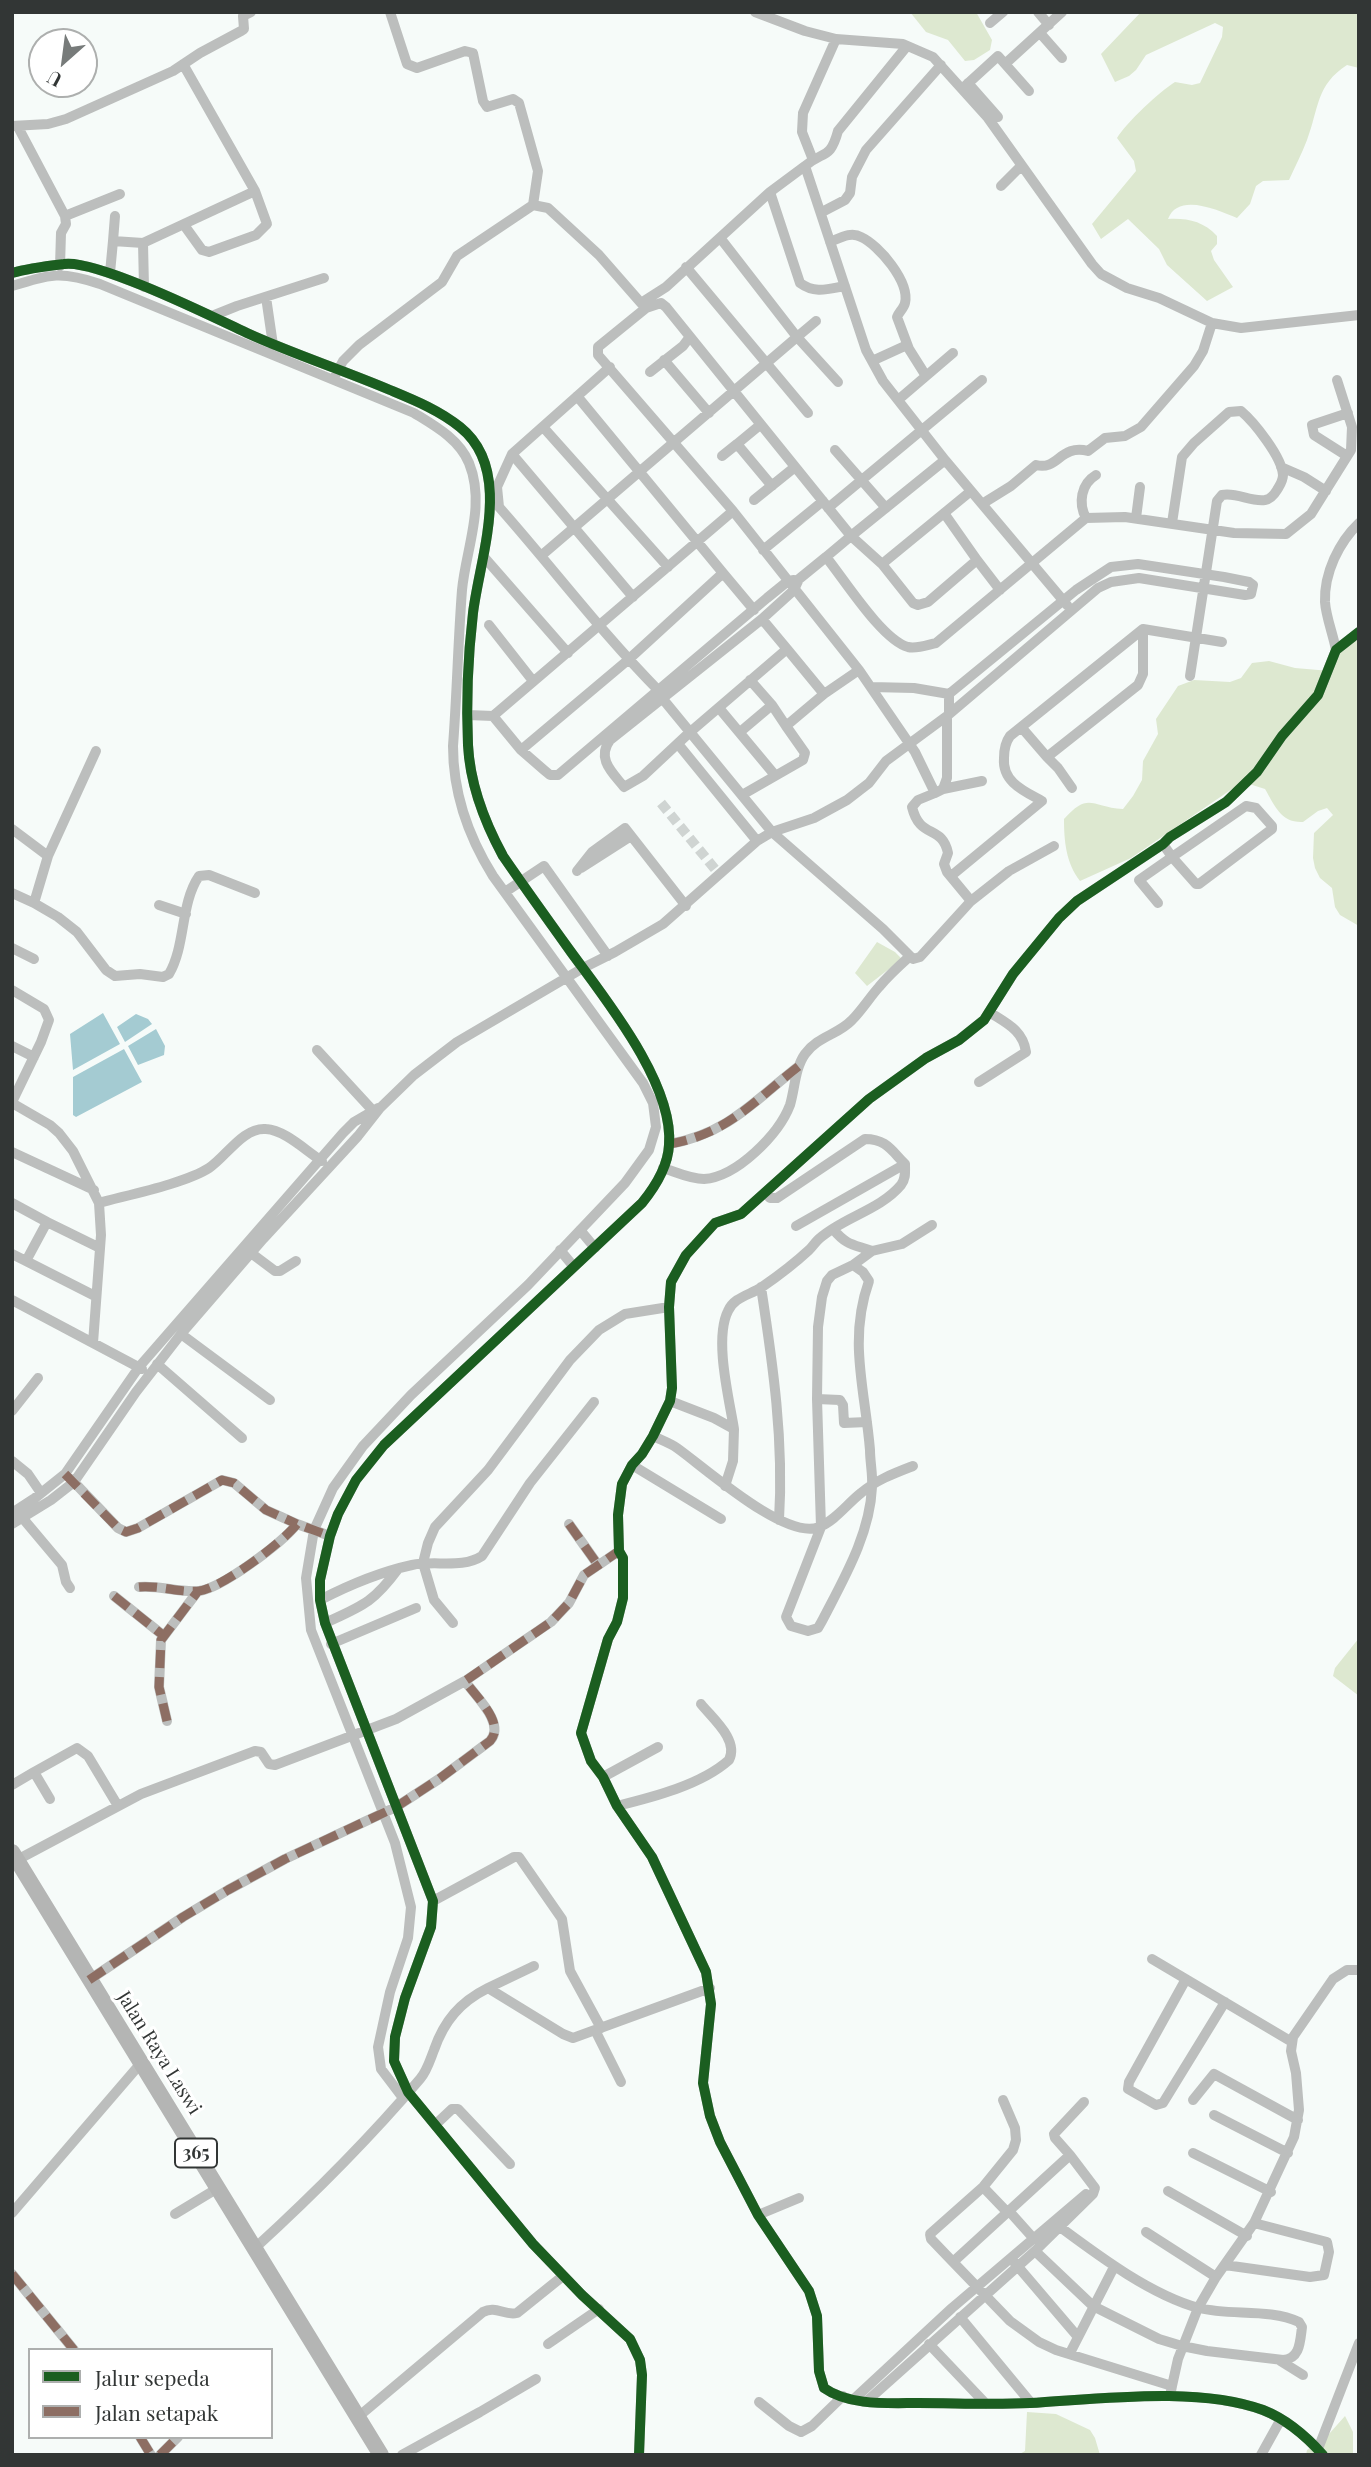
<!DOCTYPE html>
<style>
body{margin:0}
#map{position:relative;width:1371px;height:2467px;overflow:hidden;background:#f6fbf9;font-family:"Playfair Display",serif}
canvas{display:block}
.frame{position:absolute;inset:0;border:14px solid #323635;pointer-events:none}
.legend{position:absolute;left:28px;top:2348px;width:245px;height:91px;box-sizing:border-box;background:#fff;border:2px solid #adafae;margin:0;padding:9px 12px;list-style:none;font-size:21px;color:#323635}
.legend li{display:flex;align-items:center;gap:14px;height:35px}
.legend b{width:35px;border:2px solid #adafae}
.north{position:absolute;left:28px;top:28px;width:70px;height:70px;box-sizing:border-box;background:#fff;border:2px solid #adafae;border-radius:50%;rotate:208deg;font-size:19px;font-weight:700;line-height:28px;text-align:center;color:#323635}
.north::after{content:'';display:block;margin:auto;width:24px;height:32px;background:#777b7a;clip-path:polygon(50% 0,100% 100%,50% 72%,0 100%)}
</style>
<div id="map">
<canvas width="1371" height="2467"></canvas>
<div class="frame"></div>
<ul class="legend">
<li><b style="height:9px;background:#1b5e20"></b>Jalur sepeda</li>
<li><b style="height:9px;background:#8d6e63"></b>Jalan setapak</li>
</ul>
<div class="north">U</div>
</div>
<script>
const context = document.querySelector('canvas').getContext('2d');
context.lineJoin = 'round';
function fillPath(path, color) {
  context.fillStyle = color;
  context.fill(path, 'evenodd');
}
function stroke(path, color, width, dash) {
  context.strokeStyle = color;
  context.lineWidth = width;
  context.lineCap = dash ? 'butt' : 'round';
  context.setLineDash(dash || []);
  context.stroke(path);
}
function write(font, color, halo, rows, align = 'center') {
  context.font = font + ' "Playfair Display",serif';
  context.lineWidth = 6;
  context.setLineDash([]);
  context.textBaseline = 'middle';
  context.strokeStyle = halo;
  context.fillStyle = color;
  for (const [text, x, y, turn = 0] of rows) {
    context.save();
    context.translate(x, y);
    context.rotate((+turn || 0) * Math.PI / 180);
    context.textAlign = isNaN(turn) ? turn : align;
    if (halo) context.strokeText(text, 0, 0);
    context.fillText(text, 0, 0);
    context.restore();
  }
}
const green = new Path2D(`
 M 910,12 L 976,12 L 992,40 L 990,50 L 974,60 L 965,61 L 948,40 L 926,32 Z
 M 1141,12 L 1359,12 L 1359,68 L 1347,65 C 1316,85 1319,108 1307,140 C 1302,153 1295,167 1289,180 L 1263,181 L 1256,186 L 1250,204 L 1237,218 C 1218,210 1178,192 1168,219 C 1187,218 1203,221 1217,236 L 1217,244 L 1211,251 L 1214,260 L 1233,287 L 1207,301 L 1167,265 L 1159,249 L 1128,219 L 1101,239 L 1092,224 L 1136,171 L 1134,161 L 1117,138 C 1126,123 1160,91 1175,82 L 1192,85 L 1200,83 L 1222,37 L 1223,27 L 1215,23 L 1146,55 L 1136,70 L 1129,76 L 1115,82 L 1101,54 Z
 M 1350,637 L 1359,642 L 1359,926 L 1340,915 L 1335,907 L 1332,888 L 1320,878 L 1315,868 L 1313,858 L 1314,833 L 1333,815 L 1327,808 L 1318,811 L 1303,822 C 1281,823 1275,806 1265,789 L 1246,783 L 1232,789 L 1131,858 L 1080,881 C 1066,863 1064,841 1064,819 C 1089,791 1091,807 1123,809 L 1133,796 L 1142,780 L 1143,761 L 1158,734 L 1156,719 L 1178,686 L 1194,680 L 1230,682 L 1241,678 L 1252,663 L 1269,661 L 1295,668 L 1330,671 L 1336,648 Z
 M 877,942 L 895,952 L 902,959 L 867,986 L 855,973 Z
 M 1359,1638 L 1359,1696 L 1333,1676 L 1335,1668 Z
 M 1027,2412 L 1056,2414 L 1090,2430 L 1095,2438 L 1100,2455 L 1018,2455 L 1025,2451 Z
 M 1345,2416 L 1353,2432 L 1353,2455 L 1306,2455 L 1307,2450 L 1329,2434 Z`);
const water = new Path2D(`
 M 103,1013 L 120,1044 L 73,1070 L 70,1034 Z
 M 136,1014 L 148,1019 L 152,1024 L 125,1042 L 117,1027 Z
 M 156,1029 L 165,1046 L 164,1055 L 138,1065 L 128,1046 Z
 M 124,1049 L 142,1082 L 76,1117 L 73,1115 L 73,1077 Z`);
const minorTunnel = new Path2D(`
 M 661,803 L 719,874`);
const minor = new Path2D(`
 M 390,12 L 407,64 L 417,68 L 465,51 L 473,53 L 483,101 L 487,107 L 513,99 L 519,103 L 538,171 L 533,205
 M 755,12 L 805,31 L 836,39 L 903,44 L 933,57 L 988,118 L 1092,264 L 1101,274 L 1127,288 L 1159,298 L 1212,323 L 1241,328 L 1359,315
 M 1038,12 L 1049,25
 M 990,23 L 1003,12
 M 1040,33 L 1062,58
 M 183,64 L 255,191 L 267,224 L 256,235 L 209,252 L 202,250 L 184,225
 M 1005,64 L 1062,12
 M 968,83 L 998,117
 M 963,88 L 998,56 L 1029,91
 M 12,126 L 48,124 L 66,119 L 173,71 L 200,53 L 241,31 L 244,29 L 243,16 L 251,12
 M 18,127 L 65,216 L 66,224 L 61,233 L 60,266
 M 813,160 L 802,132 L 803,113 L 836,39
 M 805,166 C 824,150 830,160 838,131 L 907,46
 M 1001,186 L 1021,166
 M 770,192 L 800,283 C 815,294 828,289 845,286
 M 822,212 L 845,200 L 850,193 L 852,177 L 866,150 L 941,65
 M 65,216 L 120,194
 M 721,239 L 797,337 L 816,321
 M 113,241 L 115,216
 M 830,242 C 840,238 851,231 861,237 C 879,245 910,282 905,303 C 904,308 899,312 897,317 L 909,349 L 926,376
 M 143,243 L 255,191
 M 686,267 L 808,413
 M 12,273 C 29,268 47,266 64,264 C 96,259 213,317 247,333 C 293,354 343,370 390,390 C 414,400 439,410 460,427 C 514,470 480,556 473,613 C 468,656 466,702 468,745 C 470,785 484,821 503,856 C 525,888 548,920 571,952 C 606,1000 674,1084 669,1145 C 668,1166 655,1187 642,1203 L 384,1445 L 356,1480 L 338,1514 L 330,1536 L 320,1580 L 320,1600 L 325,1623 L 433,1901 L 431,1927 L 405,1998 L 395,2037 L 394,2061 L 408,2092 L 533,2244 L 582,2295 L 630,2339 L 640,2360 L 642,2375 L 639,2455
 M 110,273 L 113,241 L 143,243 L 144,287
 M 12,286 C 51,274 61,271 100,284 L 414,413 C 435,426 459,439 469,463 C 486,505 466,548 462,590 C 458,642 457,694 453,746 C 453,794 468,836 493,876 L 643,1083 L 653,1103 L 656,1127 L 649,1150 L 625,1183 L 528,1285 L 411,1395 L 363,1446 L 333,1488 L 314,1530 L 306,1578 L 311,1630 L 395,1843 L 411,1907 L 408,1938 L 390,1992 L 378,2047 L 381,2069 L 403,2098
 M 266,297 L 273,345
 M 646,308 L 641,303 L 666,287 L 770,192 L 805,166 L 866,350 L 883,381 L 945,460 L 851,536 L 882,564
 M 212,316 L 237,306 L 324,278
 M 664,360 L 709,413
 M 872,361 L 907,345
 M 610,367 L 512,454 L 497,487 L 499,507 C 553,568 601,632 658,690
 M 650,372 L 683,346 L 689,338
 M 336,374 L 343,361 L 359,345 L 442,282 L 457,256 L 533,205 L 548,208 L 599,255 L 641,303
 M 577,396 L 723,573
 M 898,400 L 953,353
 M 543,427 L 668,567
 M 737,444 L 760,425
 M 835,450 L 886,508
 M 512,454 L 633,597
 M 722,456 L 737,444 L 772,486
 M 1347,456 L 1314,435 L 1312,425 L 1348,413
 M 945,460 L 1067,605
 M 1281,467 L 1304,477 L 1326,491
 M 971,491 L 882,564 L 913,603 L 918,605 L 928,602 L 977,560 L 1000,590
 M 754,500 L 795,467
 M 982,504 L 1011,486 L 1036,465 C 1058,471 1060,444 1088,451 L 1105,438 L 1125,436 L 1141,427 L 1194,366 L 1203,351 L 1212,323
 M 828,508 L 982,380
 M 733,511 L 493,716 L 521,750 L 544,770 L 550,775 L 558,775 L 767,598 L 788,581 L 794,580
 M 944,513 L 977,560
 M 1086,518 C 1078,503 1081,484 1096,475
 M 1136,518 L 1140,487
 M 1172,523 L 1182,457 L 1194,443 L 1229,412 L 1241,411 C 1254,422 1282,457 1283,475 C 1283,481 1280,485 1277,490 C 1274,495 1271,499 1265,500 C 1250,502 1237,492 1222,495 L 1217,501 L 1190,676
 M 763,550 L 823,501
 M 542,555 L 797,337 L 838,382
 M 484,557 L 568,653
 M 762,619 L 787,649
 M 489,625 L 533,681
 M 1336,650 C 1333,634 1326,617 1325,602 C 1324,573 1339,542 1359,523
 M 859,670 L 824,694 L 787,649 L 689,733 L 643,776 L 624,787 C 613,773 596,759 610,740 L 762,619 L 794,590 L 799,579 L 826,557 C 844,579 882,640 908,647 C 917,649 927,645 936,643 L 1086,518 L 1125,517 L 1234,533 L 1286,534 L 1311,514 L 1351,450 L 1352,427 L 1337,380
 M 750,680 L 772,705
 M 871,687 L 914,688 L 949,694 L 949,714
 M 662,698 L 772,832 L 814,818 L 847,800 L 869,783 L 886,761 L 947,716 L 1098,588 L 1111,582 L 1139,578 L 1245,595 L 1251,594 L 1253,585 L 1249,582 L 1224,577 L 1138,564 L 1111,567 L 1076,590 L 949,694
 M 719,708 L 774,774
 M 468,715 L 493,716
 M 1022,728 L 1047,757
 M 740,732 L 772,705 L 786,726
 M 678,744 L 757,841
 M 521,750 L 628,660 L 723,573 L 754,610
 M 1072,788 L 1058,768 L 1047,757 L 1138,685 L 1143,674 L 1143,629
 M 943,789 L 982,781
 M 935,793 L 943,789 L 947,778 L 947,716
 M 742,795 L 803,760 L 805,753 L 786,726 L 824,694
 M 1246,806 L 1256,808 L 1272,826 L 1272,829 L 1199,884 L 1196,884 L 1172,857 Z
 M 12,829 L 48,856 L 34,903 L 58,917 L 77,932 L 106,970 L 115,976 L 140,974 L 163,977 L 169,974 C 186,945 180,904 199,876 L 209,875 L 255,893
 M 48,856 L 96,751
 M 581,868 L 631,836
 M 577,871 L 592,852 L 625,828 L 686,906
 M 951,876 L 1042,801 C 1024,791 1002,782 1004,758 C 1004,749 1005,743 1010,736 L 1143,629 L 1222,642
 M 505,892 L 544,866 L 608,956
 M 12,893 L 34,903
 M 971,901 L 1009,871 L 1054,846
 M 1158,903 L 1139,880 L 1172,857 L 1163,844
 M 159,905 L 186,914
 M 12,948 L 34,959
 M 12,990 L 44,1009 L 49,1020 L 41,1042 L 12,1102
 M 12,1046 L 34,1057
 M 317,1050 L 375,1113
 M 979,1082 L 1026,1052 C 1023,1030 1006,1023 989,1012
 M 12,1103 L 50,1125 L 59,1133 L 73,1151 L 99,1203 L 101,1235 L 93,1343
 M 669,1144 C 728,1134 755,1100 799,1066
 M 12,1152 L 94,1190
 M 663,1168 C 676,1172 690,1179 704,1179 C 737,1177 779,1134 790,1105 C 795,1088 795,1068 805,1054 C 818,1036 838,1035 852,1020 C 862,1010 870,997 879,987 C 888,976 899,966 909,957
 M 12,1203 L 47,1222
 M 99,1203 C 128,1195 186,1183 209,1168 C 226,1157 243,1127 266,1129 C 285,1130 306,1151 322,1161
 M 796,1226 L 905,1164
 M 833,1229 C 847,1246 853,1244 872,1251 L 853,1265 L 832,1275 L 827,1281 L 822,1297 L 818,1327 L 817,1399 L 821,1527 L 786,1617 L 791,1626 L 808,1631 L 818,1628 L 822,1621 C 843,1580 870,1535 872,1487 C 873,1475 870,1462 870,1450 C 865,1389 848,1340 869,1281 L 863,1272 L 853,1265
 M 580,1230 L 595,1248
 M 560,1250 L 574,1267
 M 872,1251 L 902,1244 L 932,1225
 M 251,1253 L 275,1271 L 280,1271 L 296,1261
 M 12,1254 L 26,1261 L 47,1222 L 100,1248
 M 26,1261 L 95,1296
 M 761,1287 C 773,1365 784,1441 779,1520
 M 12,1300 L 142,1369
 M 181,1334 L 270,1400
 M 157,1364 L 242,1438
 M 817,1399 L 840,1400 L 843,1405 L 844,1423 L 867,1422
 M 670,1401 L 714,1418 L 734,1429 L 733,1461 L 725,1486
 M 12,1411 L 38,1378
 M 734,1429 C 729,1398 714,1339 728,1311 C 734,1297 750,1295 762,1287 C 778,1276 795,1263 809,1250 C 813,1246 816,1241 820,1238 C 844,1217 880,1210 901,1185 C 906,1179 905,1172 905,1164 C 891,1150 886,1139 865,1139 L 777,1198 L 770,1198 L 765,1193
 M 653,1436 C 661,1440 670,1443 677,1448 C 704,1467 786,1541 819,1527 C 835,1521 848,1503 861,1493 C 876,1480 895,1473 913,1466
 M 12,1461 L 28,1474 L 41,1493
 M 632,1465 L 721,1519
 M 71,1479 L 118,1528 L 126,1532 L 138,1528 L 222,1480 L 234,1483 L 266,1510 L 297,1524
 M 12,1513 L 35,1498 L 65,1474 L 139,1367 L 343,1133 L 354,1122 L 378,1108
 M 20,1515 L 62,1565 L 66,1582 L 70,1588
 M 12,1524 L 51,1500 L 74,1482 L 136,1392 L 181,1334 L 263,1239 L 358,1136 L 380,1108 L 414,1075 L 457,1042 L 583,968 L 615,952 L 663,924 L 757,841 L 772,832 L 883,929 L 913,959 L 920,957 L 971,901 L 947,872 L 944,864 L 948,853 C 942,824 920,840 912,807 L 918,800 L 935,793 L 915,752 L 859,670 L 733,511 L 598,355 L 598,347 L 646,308 L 661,303 L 666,307 L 851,536 L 826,557
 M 569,1524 L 598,1565
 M 139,1587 C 159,1585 180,1593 199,1591 C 222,1588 282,1543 297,1524 L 330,1536
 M 114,1596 L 164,1636
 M 320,1600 C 349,1585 380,1572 412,1565 C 435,1560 462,1569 482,1556 L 530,1483 L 594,1402
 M 325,1623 C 362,1606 373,1603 398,1569
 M 453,1623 L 434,1600 L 423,1563 L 428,1543 L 435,1527 L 488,1470 L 570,1360 L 599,1330 L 625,1314 L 669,1307
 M 331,1644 L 416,1608
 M 167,1721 L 159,1687 L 161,1640 L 198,1591
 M 34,1772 L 77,1748 L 88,1756 L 118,1806
 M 603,1777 L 658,1747
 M 12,1785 L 34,1772 L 50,1799
 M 617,1806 C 653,1797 701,1785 729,1760 C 739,1740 713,1719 701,1704
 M 17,1860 L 141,1794 L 255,1751 L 261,1752 L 269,1764 L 275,1765 L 396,1719 L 465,1681
 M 433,1901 L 514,1857 L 519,1857 L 562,1919 L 570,1971 L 601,2028
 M 1152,1959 L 1292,2042
 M 1186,1979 L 1129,2082 L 1128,2089 L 1156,2105 L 1163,2103 L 1225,2002
 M 89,1980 L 183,1917 L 228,1890 L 285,1859 L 396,1807 L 439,1779 L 490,1741 C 506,1723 475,1696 465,1681 L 551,1622 L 569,1603 L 584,1575 L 619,1551
 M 488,1988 L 534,1966
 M 595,2030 L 621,2082
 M 1193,2100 L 1214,2074 L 1298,2120
 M 1214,2115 L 1288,2153
 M 435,2125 L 452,2109 L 458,2109 L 510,2164
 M 1193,2153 L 1271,2192
 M 1070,2155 L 1055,2138 L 1054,2134 L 1084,2102
 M 983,2187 L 1008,2213
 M 1168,2191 L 1247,2236
 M 1009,2211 L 1034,2239
 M 12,2213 L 141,2063
 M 175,2214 L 218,2188
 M 758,2215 L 799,2198
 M 1146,2232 L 1216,2277
 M 255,2248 C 313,2195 369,2139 420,2079 C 427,2071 430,2060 434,2050 C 444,2021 460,2002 488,1988 L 563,2034 L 573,2038 L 710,1988
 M 1035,2251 L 1093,2306 L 1159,2339 L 1182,2346 L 1207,2351 L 1283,2360 C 1300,2359 1300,2342 1302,2327 L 1299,2322 C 1269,2308 1231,2316 1199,2308 C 1151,2295 1099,2256 1060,2227
 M 953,2262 L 931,2239 L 930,2234 L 983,2187 L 1013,2150 L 1016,2140 L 1015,2128 L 1003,2100
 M 1014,2262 L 1078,2337
 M 1225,2265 L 1310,2277 L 1324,2275 L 1329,2252 L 1327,2242 L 1254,2223
 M 12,2274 L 74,2350
 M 960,2317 L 1031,2403
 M 548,2344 L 599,2309
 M 929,2344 L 986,2404
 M 1070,2353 L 1114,2267
 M 1279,2360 L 1303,2375
 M 1172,2386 L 1178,2359 L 1198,2308 L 1216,2277 L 1254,2223 L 1294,2137 L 1299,2110 L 1296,2073 L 1291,2051 L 1293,2037 L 1333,1979 L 1347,1970 L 1359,1970
 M 854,2399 L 952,2308 L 1086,2194
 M 867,2401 L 1035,2251 L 1093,2194 L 1095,2188 L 1070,2155 L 953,2262 L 1010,2321 L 1039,2342 L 1056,2350 L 1172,2386 L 1170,2396
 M 759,2402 L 789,2426 L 801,2432 L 812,2426 L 843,2396
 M 358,2417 L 483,2312 C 496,2305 504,2316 517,2313 L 563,2276
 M 140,2437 L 151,2455
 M 1318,2449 L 1359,2343
 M 160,2455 L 178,2437
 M 402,2455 L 480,2412 L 536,2379
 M 1261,2455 L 1281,2419
 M 1323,2455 C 1307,2437 1286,2419 1263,2410 C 1198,2386 1100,2399 1030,2403 C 993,2405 955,2403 918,2403 C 889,2403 849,2406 824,2388 L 819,2371 L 817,2316 L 809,2291 L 758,2215 L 720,2142 L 710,2116 L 703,2083 L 711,2004 L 706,1972 L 652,1857 L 617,1806 L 603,1777 L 591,1761 L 581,1733 L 608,1639 L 617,1622 L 623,1598 L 623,1558 L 619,1551 L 618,1515 L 622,1484 L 632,1465 L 642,1454 L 653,1436 L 670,1401 L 672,1388 L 669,1307 L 671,1282 L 686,1255 L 715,1223 L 741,1214 L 869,1099 L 926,1058 L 959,1040 L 984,1020 L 1013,974 L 1059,918 L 1077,901 L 1163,844 L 1170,837 L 1226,802 L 1257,772 L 1282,736 L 1318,695 L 1336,650 L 1359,632`);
const primary = new Path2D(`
 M 12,1852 L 381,2455`);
const quiet = new Path2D(`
 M 669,1144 C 728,1134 755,1100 799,1066
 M 65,1474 L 118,1528 L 126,1532 L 138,1528 L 222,1480 L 234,1483 L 266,1510 L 297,1524
 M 569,1524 L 598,1565
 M 139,1587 C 159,1585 180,1593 199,1591 C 222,1588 282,1543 297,1524 L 330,1536
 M 114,1596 L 164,1636
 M 167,1721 L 159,1687 L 161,1640 L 198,1591
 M 89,1980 L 183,1917 L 228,1890 L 285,1859 L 396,1807 L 439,1779 L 490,1741 C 506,1723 475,1696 465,1681 L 551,1622 L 569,1603 L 584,1575 L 619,1551
 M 12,2274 L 74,2350
 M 140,2437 L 151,2455
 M 160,2455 L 178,2437`);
const cycleway = new Path2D(`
 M 12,273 C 29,268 47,266 64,264 C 96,259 213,317 247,333 C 293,354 343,370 390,390 C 414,400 439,410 460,427 C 514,470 480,556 473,613 C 468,656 466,702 468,745 C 470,785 484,821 503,856 C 525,888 548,920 571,952 C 606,1000 674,1084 669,1145 C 668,1166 655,1187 642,1203 L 384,1445 L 356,1480 L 338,1514 L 330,1536 L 320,1580 L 320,1600 L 325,1623 L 433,1901 L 431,1927 L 405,1998 L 395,2037 L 394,2061 L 408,2092 L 533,2244 L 582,2295 L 630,2339 L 640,2360 L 642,2375 L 639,2455
 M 1323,2455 C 1307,2437 1286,2419 1263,2410 C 1198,2386 1100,2399 1030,2403 C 993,2405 955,2403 918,2403 C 889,2403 849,2406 824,2388 L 819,2371 L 817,2316 L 809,2291 L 758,2215 L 720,2142 L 710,2116 L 703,2083 L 711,2004 L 706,1972 L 652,1857 L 617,1806 L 603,1777 L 591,1761 L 581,1733 L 608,1639 L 617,1622 L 623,1598 L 623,1558 L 619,1551 L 618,1515 L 622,1484 L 632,1465 L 642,1454 L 653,1436 L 670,1401 L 672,1388 L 669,1307 L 671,1282 L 686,1255 L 715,1223 L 741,1214 L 869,1099 L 926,1058 L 959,1040 L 984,1020 L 1013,974 L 1059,918 L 1077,901 L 1163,844 L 1170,837 L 1226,802 L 1257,772 L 1282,736 L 1318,695 L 1336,650 L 1359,632`);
const shields = [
 [196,2153,42]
];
const shieldNames = [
 ["365",196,2153]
];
const streetNames = [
 ["Jalan Raya Laswi",159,2053,58]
];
fillPath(green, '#dde8d0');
fillPath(water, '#a4cbd2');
stroke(minorTunnel, '#cfd4d2', 10, [10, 5]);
stroke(minor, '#bcbebd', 10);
stroke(primary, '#b4b5b4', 16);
stroke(quiet, '#8d6e63', 9, [18, 9]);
stroke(cycleway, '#1b5e20', 10);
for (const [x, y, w] of shields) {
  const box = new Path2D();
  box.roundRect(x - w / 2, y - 14.5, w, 29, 5);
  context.fillStyle = '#fff';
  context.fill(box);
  stroke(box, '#323635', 2);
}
write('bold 18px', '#323635', null, shieldNames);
write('19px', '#323635', '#fff', streetNames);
</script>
